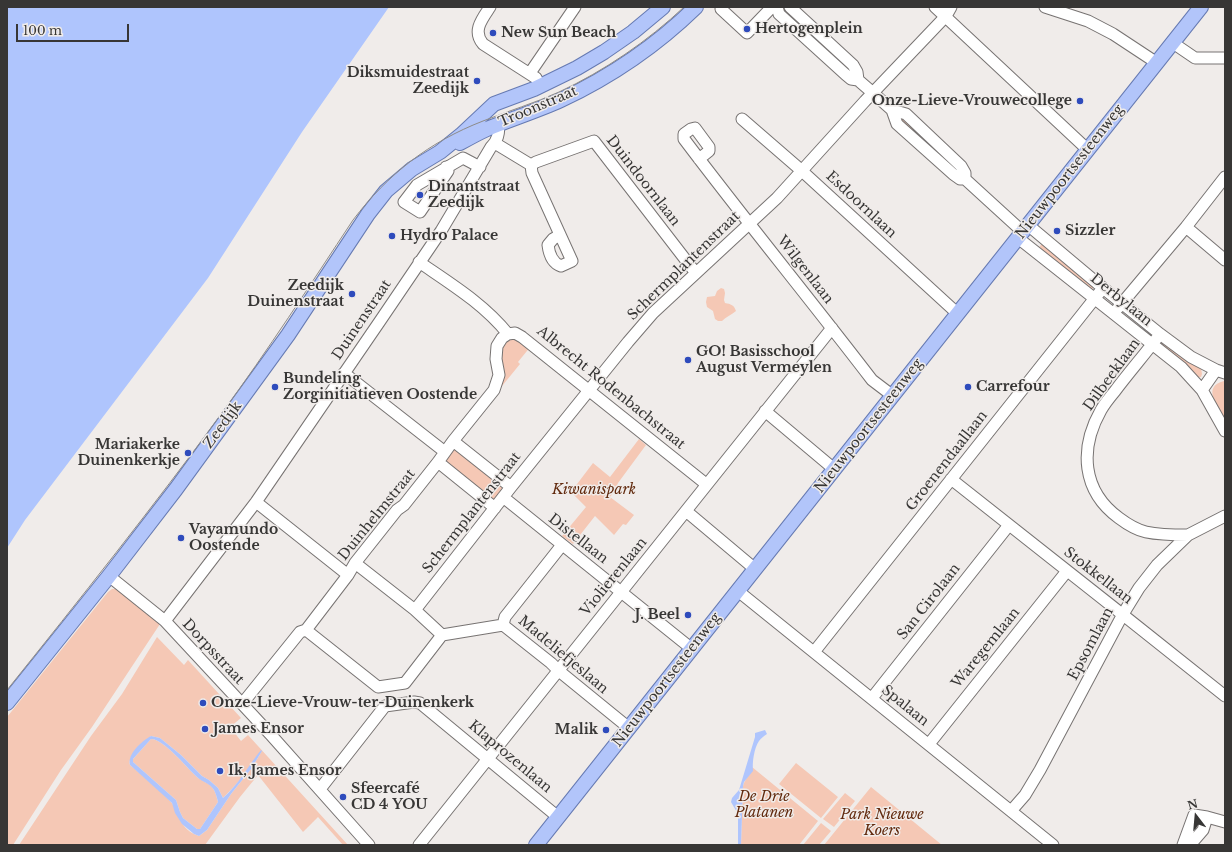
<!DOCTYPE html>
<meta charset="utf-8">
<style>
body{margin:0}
#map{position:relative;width:1232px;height:852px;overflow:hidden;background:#f0ecea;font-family:"Libre Baskerville",serif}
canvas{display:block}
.frame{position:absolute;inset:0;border:8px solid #373635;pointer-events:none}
.north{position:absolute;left:1176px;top:796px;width:40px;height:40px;-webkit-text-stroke:3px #f0ecea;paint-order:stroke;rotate:344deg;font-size:11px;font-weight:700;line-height:16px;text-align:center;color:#373635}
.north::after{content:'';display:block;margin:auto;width:14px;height:18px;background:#373635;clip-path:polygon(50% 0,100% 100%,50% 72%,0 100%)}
.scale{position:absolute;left:16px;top:24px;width:113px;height:18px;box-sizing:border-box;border:2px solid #373635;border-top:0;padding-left:5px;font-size:12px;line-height:14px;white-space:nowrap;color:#373635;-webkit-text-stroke:3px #f0ecea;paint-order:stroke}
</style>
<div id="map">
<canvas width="1232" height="852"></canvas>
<div class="frame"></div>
<div class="north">N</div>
<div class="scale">100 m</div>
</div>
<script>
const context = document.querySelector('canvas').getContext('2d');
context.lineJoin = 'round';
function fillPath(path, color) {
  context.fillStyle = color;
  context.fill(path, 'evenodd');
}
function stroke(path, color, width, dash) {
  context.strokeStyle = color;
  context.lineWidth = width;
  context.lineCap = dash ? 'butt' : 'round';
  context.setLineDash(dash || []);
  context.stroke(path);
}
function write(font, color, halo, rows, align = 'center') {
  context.font = font + ' "Libre Baskerville",serif';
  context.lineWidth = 3;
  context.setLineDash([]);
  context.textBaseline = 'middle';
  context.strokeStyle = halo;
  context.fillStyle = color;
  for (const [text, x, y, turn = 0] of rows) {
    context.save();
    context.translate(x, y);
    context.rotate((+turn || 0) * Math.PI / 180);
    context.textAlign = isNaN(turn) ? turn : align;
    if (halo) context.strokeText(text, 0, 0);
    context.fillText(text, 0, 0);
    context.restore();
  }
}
const green = new Path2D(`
 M 779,7 L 785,7 L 849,66 L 853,74 Z
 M 898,114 L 959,169 L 961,174 L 899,121 Z
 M 1044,242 L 1094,287 L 1091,290 L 1037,249 Z
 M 721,288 L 724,289 L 725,293 L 724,300 L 725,303 C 731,304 734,305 736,311 C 731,315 726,317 722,321 L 718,321 L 715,319 L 713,311 L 707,307 L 706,302 L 707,297 L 715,296 L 717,291 Z
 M 512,336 L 531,346 L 518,362 L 520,364 L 498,391 L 498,346 Z
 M 1162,341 L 1201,368 L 1202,374 L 1201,377 L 1197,377 L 1160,344 Z
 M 1224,381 L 1225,381 L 1225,419 C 1218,406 1201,387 1224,381 Z
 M 639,439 L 646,445 L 618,483 L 614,492 L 610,497 L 634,515 L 626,525 L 623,524 L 614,535 L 595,516 L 573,544 L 562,536 L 586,507 L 571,492 L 593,463 L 610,477 Z
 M 454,448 L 505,487 L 494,501 L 447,466 L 444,460 Z
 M 112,589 L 118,589 L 160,624 L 92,727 L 61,770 L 13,845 L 7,845 L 7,717 L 108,592 Z
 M 157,637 L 184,665 L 188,660 L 241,718 L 230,727 L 241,741 L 248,735 L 348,845 L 343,845 L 318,817 L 303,832 L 258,775 L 240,797 L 205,845 L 19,845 L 91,736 L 122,694 ZM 151,736 L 160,738 L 181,755 L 202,776 L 209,780 L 218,788 L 223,798 L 245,775 L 262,751 L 251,769 L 231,794 L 207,830 L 199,836 C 178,829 181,813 170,801 C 158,788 144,777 130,765 C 127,755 144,743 151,736 Z
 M 151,739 C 164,739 187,768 197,777 C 202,781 210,783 214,790 C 216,794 217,798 218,802 L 200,829 L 197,829 L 183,818 L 180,812 L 176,800 L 133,762 L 133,759 Z
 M 796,763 L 838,797 L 821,818 L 779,784 Z
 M 752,767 L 818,821 L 799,845 L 741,845 L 743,786 C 745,778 751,775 752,767 Z
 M 871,787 L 942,845 L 824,845 Z
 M 845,793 L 855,801 L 834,827 L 823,819 Z
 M 821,823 L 831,831 L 819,845 L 803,845 Z`);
const water = new Path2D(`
 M 7,7 L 389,7 L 302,132 L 208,278 L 25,520 L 7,548 Z
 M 765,730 L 767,734 C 764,736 761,738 759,741 C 754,748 752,763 753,771 L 744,782 L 743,786 L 741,845 L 738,845 L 738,814 L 731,802 L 732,798 L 739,790 L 755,737 L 755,733 Z
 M 151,736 L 160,738 L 181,755 L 202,776 L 209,780 L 218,788 L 223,798 C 239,784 248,766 261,750 L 262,751 L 251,769 L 231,794 L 207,830 L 199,836 L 194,834 L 182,824 L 175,813 L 172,803 L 130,765 C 127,754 142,741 151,736 ZM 151,739 C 164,739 187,768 197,777 C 202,782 210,783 214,790 C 216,794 217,798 218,802 L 200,829 L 197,829 L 183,818 L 180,812 L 176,800 L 133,762 L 133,759 Z`);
const minor = new Path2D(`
 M 490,7 C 482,19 472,31 483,44 L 536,78 L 540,86
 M 777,7 L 779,14 L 845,74 L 851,79 L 858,80
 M 790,7 L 853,65 L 857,72 L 858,80 L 873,93 L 892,110 L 906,114 L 961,166 L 965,173 L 965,179
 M 935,7 L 1088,150
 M 1045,7 L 1088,21 L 1113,34 L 1157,63
 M 721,9 L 747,33 L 772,7
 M 1173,43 L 1195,58 L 1225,58
 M 530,73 L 575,7
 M 892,110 L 897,124 L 953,174 L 960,179 L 965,179 L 1023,232
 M 742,119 L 802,171 L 958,314
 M 494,144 L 498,145 L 531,165 L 532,173 L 572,261 L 561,266 C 552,263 549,253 548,245 L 553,239 L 560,235
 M 699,159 L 709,151 L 709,147 L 695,128 L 691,129 L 684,134 L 684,139 C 745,220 810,299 872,380 L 893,396
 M 531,165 L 536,162 L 594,141 L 695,272
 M 446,167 L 448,171 L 420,212 L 404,202 L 417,185 L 463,158 L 480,167
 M 1028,225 L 1103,288 L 1160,334 L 1191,357 L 1216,370
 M 1186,227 L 1225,260
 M 1018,238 L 1181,367 L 1202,390
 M 419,262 C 451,284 484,304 508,334 L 515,333 L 522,337 L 706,484
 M 1118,308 L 1186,227 L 1225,177
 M 1160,334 C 1146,353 1130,371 1115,391 C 1110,397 1105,403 1101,410 C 1079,449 1082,491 1119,518 C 1127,524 1137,530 1146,532 C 1160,535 1174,535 1188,535
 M 344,373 L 445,452
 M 1225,373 L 1216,370 L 1202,390 L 1225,431
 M 765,411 L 834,469
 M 453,441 L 511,487
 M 438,462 L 495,508
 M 951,479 C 1043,552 1134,623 1225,696
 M 503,497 L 692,649
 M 256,502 L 348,575
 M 686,511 L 755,569
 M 355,563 L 415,610 L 442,635 L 503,625 L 551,663 L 559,671 L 629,728
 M 109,576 L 165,621 L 271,735 L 369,845
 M 738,591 L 1053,845
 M 415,610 L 511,487 L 628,342 L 653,313 L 777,198 L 865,101 L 946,16 L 951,7
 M 165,621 L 256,502 L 380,321 L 441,231 L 491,147 C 497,142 500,132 498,125
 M 503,625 L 505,617 L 562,545
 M 306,630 L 378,687 L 405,683 L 442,635
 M 814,652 L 1103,288
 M 872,698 L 1009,525
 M 242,704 L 300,632 L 306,630 L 348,575 L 355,563 L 397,510 L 404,505 L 438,462 L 453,441 L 494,390 L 499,375 L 496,359 L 497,346 L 502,338 L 508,334
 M 929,744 L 1067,571
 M 320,789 L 385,706 L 414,702 L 420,703 L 558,817
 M 1011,811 L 1025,795 L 1040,770 L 1123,614 L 1139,588 L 1157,565 L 1188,535 L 1225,516
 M 419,845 L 832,328
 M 1183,845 L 1194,815 L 1207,817 L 1225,822
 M 1190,845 L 1203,830 L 1207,817`);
const major = new Path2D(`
 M 460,143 C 469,138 478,133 487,129 C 511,119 537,111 561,100 C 610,77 657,45 696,7
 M 7,703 L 109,576 L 176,489 L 288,335 L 368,214 L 386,191 L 412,169 L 440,152 L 461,135 L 494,104 L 534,89 L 577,68 L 604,52 L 633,32 L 663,7
 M 536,845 L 1201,7`);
const tram = new Path2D(`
 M 7,690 C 80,599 153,507 222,413 C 268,350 310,285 353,220 C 388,174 429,142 483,121 C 508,111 535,103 559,92 C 604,71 648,41 684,7`);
const markers = [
 [747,29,4,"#2e4bbc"],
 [493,33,4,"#2e4bbc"],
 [477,81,4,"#2e4bbc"],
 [1080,101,4,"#2e4bbc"],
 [420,195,4,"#2e4bbc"],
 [1057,231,4,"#2e4bbc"],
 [392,236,4,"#2e4bbc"],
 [352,294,4,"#2e4bbc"],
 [688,360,4,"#2e4bbc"],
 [275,387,4,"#2e4bbc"],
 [968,387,4,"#2e4bbc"],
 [188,453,4,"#2e4bbc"],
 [181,538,4,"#2e4bbc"],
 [688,615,4,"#2e4bbc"],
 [203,703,4,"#2e4bbc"],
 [205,729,4,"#2e4bbc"],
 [606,730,4,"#2e4bbc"],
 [220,771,4,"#2e4bbc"],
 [343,797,4,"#2e4bbc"]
];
const poiNames = [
 ["Hertogenplein",755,29],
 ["New Sun Beach",501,33],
 ["Diksmuidestraat",469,73,"right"],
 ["Zeedijk",469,89,"right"],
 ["Onze-Lieve-Vrouwecollege",1072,101,"right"],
 ["Dinantstraat",428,187],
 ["Zeedijk",428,203],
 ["Sizzler",1065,231],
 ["Hydro Palace",400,236],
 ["Zeedijk",344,286,"right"],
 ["Duinenstraat",344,302,"right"],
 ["GO! Basisschool",696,352],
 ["August Vermeylen",696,368],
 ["Bundeling",283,379],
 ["Zorginitiatieven Oostende",283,395],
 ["Carrefour",976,387],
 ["Mariakerke",180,445,"right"],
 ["Duinenkerkje",180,461,"right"],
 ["Vayamundo",189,530],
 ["Oostende",189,546],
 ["J. Beel",680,615,"right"],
 ["Onze-Lieve-Vrouw-ter-Duinenkerk",211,703],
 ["James Ensor",213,729],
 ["Malik",598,730,"right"],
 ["Ik, James Ensor",228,771],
 ["Sfeercafé",351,789],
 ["CD 4 YOU",351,805]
];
const streetNames = [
 ["Troonstraat",538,107,-23],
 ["Nieuwpoortsesteenweg",1070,172,-52],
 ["Duindoornlaan",643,181,52],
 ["Esdoornlaan",861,205,43],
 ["Schermplantenstraat",684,266,-44],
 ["Wilgenlaan",805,270,52],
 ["Derbylaan",1121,300,39],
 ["Duinenstraat",362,320,-56],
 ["Dilbeeklaan",1112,375,-54],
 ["Albrecht Rodenbachstraat",611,388,39],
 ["Zeedijk",223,425,-54],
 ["Nieuwpoortsesteenweg",869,426,-52],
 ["Groenendaallaan",947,461,-52],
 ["Schermplantenstraat",472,513,-52],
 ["Duinhelmstraat",377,515,-51],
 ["Distellaan",578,539,38],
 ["Stokkellaan",1098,576,38],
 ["Violierenlaan",614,577,-51],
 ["San Cirolaan",929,602,-52],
 ["Epsomlaan",1091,644,-62],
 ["Waregemlaan",986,648,-51],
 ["Dorpsstraat",213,652,47],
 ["Madeliefjeslaan",563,655,40],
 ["Nieuwpoortsesteenweg",667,680,-52],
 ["Spalaan",905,706,39],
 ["Klaprozenlaan",510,757,40]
];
const parkNames = [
 ["Kiwanispark",594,490],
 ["De Drie",764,797],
 ["Platanen",764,813],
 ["Park Nieuwe",882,815],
 ["Koers",882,831]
];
fillPath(green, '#f5c8b5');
fillPath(water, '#afc5fd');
stroke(minor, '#777372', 13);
stroke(major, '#667ab2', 16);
stroke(minor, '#fff', 11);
stroke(major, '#b2c5fa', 14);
stroke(tram, '#8d8b89', 1);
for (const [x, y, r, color] of markers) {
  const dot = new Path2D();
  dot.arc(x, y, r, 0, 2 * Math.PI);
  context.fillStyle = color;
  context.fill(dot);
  stroke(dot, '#f0ecea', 1.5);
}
write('bold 14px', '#373635', '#f0ecea', poiNames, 'left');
write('14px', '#373635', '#f0ecea', streetNames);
write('italic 14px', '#622a0e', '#f0ecea', parkNames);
</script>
